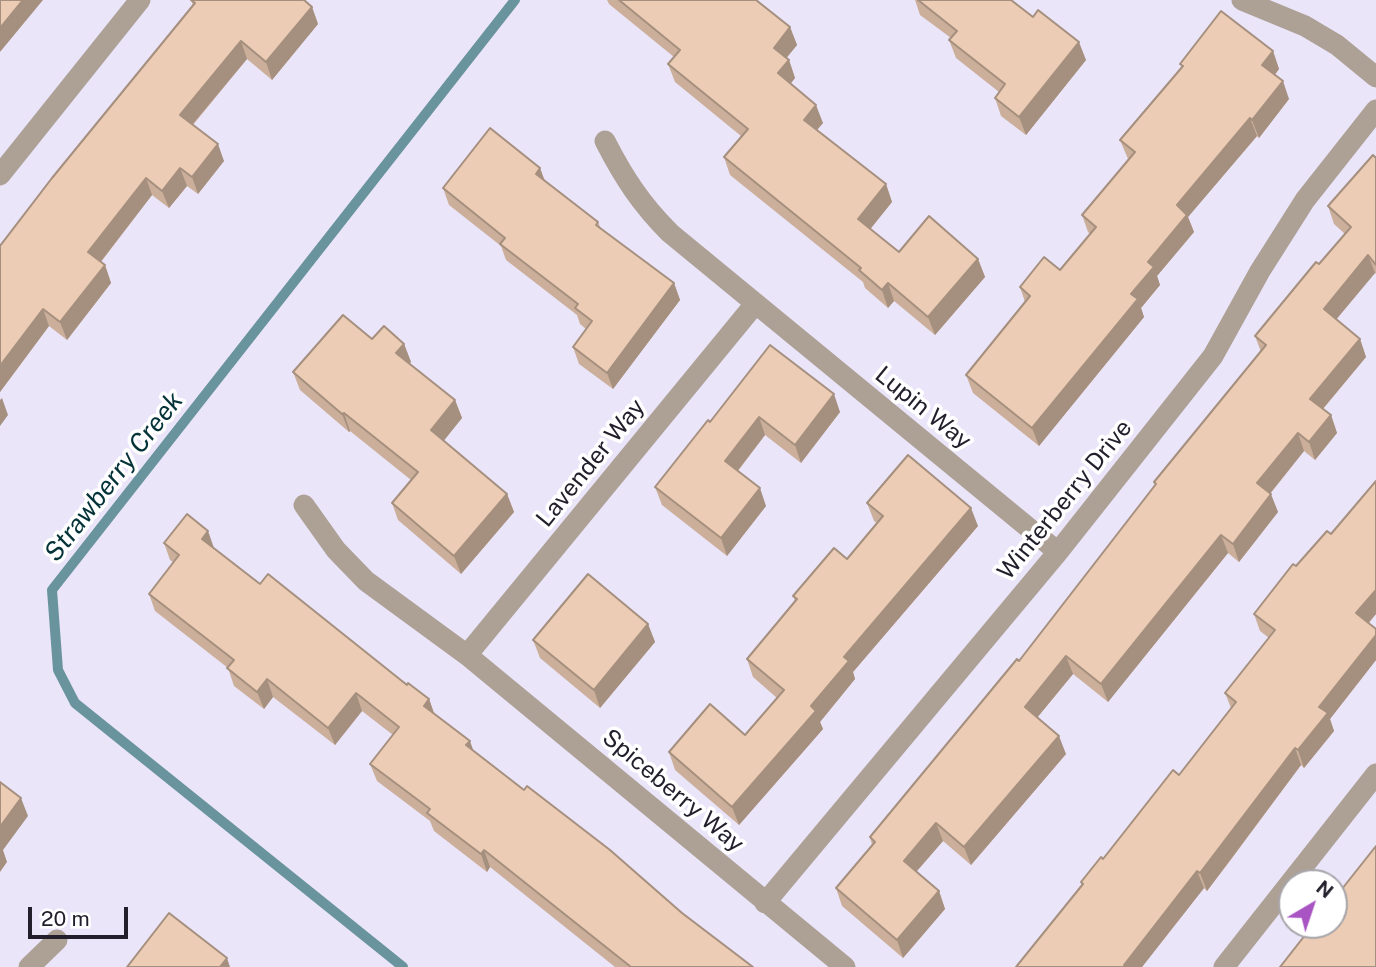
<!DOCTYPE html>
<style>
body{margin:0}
#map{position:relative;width:1376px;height:967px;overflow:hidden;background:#ebe5fa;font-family:"Public Sans",sans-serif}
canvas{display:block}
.north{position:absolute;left:1278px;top:869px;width:70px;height:70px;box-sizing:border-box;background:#fff;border:2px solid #a7a5aa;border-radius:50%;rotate:39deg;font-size:19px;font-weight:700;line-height:28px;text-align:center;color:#221e2b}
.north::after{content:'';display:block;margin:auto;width:24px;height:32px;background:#a854c2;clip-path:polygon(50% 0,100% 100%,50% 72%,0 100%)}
.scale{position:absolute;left:28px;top:907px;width:100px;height:32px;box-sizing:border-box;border:4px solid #221e2b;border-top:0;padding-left:9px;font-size:21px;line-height:24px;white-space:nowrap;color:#221e2b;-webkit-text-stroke:5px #fff;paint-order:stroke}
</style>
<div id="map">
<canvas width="1376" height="967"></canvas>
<div class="north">N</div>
<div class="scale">20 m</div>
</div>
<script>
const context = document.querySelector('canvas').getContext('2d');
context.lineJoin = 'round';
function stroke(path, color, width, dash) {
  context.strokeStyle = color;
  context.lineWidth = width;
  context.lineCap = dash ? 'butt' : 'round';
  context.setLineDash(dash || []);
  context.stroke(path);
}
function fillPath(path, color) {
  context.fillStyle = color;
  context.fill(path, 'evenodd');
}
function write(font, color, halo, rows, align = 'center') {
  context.font = font + ' "Public Sans",sans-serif';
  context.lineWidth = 7;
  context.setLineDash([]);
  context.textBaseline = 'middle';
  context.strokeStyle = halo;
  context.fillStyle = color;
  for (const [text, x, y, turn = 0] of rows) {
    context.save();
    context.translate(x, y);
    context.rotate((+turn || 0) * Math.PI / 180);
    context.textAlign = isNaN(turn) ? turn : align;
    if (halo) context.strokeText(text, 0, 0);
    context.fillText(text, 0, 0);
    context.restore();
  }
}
const stream = new Path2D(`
 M 403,967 L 75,703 L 58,670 L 52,590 L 515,0`);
const street = new Path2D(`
 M 1242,0 L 1305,26 L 1337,45 L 1376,77
 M 605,141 C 624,178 641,204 670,233 L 1058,552
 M 0,175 L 140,0
 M 304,505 L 336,550 L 366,581 L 467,655 L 845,967
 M 467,655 L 755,304
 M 765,903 L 1058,552 L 1213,356 L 1260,271 L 1305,200 L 1376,110
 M 29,967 L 57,940
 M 1224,967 L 1376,774`);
const wall = new Path2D(`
 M 191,0 L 312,7 L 318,24 L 272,80 L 247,59 L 193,125 L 224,161 L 198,194 L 187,186 L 169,208 L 152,195 L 101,262 L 105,265 L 111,283 L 67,340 L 49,326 L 0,392 L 0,246 L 193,5 Z
 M 607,0 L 756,0 L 790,27 L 797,45 L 786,58 L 789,60 L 795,78 L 790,84 L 823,123 L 817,130 L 886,184 L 892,202 L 870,229 L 899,252 L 978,259 L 985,277 L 935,335 L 894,301 L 888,308 L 865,288 L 863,282 L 730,175 L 724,157 L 741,136 L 675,82 L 668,64 L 674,57 L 609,4 Z
 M 915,0 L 1011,0 L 1086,60 L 1026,135 L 1001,116 L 995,98 L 999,92 L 956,58 L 949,40 L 951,38 L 920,15 Z
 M 1273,51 L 1279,69 L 1275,75 L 1289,99 L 1259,138 L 1257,136 L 1188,217 L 1194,232 L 1157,276 L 1160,285 L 1141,308 L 1144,317 L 1039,446 L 973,393 L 966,375 L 1025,302 L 1020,287 L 1060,270 L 1090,234 L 1088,232 L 1082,215 L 1128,159 L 1120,140 L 1182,67 L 1180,64 Z
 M 1376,158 L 1376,274 L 1375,273 L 1336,319 L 1360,339 L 1366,357 L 1323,409 L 1331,415 L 1337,433 L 1315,460 L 1304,451 L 1270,494 L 1278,512 L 1239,562 L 1228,553 L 1108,702 L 1073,674 L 1037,718 L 1066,754 L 971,865 L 943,841 L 916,872 L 939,891 L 945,909 L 903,958 L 842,906 L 836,888 L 872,845 L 870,837 L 1019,661 L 1155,485 L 1154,482 L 1261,352 L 1255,336 L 1345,234 L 1334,224 L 1328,206 Z
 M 540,168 L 545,181 L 598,222 L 601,229 L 674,283 L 680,300 L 613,389 L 579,364 L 573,347 L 586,329 L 580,324 L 577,315 L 506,260 L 501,246 L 449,205 L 443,188 Z
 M 372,339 L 404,344 L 411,362 L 409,364 L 455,400 L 462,418 L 443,441 L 507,494 L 514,512 L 461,574 L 398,520 L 392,503 L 411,480 L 350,431 L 349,432 L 300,390 L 293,372 Z
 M 770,345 L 840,412 L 801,463 L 765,435 L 738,471 L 766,506 L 727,556 L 662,505 L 655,487 L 710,422 Z
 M 1376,481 L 1376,614 L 1369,623 L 1376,629 L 1376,660 L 1330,719 L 1334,731 L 1304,768 L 1301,765 L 1230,861 L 1207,891 L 1204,888 L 1142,967 L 1016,967 L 1082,885 L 1081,882 L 1103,859 L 1179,775 L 1231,708 L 1225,693 L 1269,638 L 1260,631 L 1254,614 L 1296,566 L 1331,534 Z
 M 867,503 L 978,526 L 853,672 L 855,679 L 820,722 L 823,729 L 739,825 L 675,770 L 669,752 L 745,735 L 777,698 L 753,677 L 747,659 L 795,601 L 793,596 L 847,559 L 877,523 L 874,521 Z
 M 164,543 L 214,548 L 260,584 L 429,699 L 434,713 L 473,751 L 753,967 L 615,967 L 490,867 L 487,872 L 434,831 L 430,821 L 377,781 L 370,764 L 393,735 L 362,711 L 335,745 L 273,697 L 264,709 L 234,686 L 228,668 L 155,611 L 149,594 L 173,562 L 170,560 Z
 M 648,624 L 655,642 L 600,708 L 540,658 L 533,640 Z`);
const shadedWall = new Path2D(`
 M 23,0 L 43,0 L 0,52 L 0,28 Z
 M 312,7 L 318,24 L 272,80 L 266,62 Z
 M 790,27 L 797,45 L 780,66 L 774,48 Z
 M 241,41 L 247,59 L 186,132 L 180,115 Z
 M 1079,42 L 1086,60 L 1026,135 L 1019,117 Z
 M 1273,51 L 1279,69 L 1268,83 L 1262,65 Z
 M 789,60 L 795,78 L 785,91 L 778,73 Z
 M 1283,81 L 1289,99 L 1259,138 L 1252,120 Z
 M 816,105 L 823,123 L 810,138 L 804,120 Z
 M 1250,118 L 1257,136 L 1188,217 L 1194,232 L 1157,276 L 1160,285 L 1141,308 L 1144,317 L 1039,446 L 1032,428 L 1131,294 L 1177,205 Z
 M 218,144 L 224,161 L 198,194 L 192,177 Z
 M 180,168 L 187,186 L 169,208 L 162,191 Z
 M 540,168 L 546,185 L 536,174 Z
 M 146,178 L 152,195 L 95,269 L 88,252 Z
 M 886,184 L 892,202 L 864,237 L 858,219 Z
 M 1368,255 L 1375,273 L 1330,327 L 1324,309 Z
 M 978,259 L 985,277 L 935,335 L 928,317 Z
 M 105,265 L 111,283 L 67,340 L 60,322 Z
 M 674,283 L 680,300 L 613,389 L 607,373 Z
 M 888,283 L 894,301 L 888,308 L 882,290 Z
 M 43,309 L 49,326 L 0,392 L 0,366 Z
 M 1360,339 L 1366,357 L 1316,417 L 1310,399 Z
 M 404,344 L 411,362 L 402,371 L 396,353 Z
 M 834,394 L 840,412 L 801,463 L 795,445 Z
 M 2,398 L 8,415 L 0,426 L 0,400 Z
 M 455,400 L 462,418 L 438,448 L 431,430 Z
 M 344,413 L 350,431 L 349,432 L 342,414 Z
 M 1331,415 L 1337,433 L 1315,460 L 1309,442 Z
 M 759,417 L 765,435 L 732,478 L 725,461 Z
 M 1298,433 L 1304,451 L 1264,501 L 1257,483 Z
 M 760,488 L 766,506 L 727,556 L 721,538 Z
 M 507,494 L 514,512 L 461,574 L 454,556 Z
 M 1271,494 L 1278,512 L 1239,562 L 1233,544 Z
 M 971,508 L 978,526 L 853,672 L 855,679 L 820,722 L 823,729 L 739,825 L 732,807 L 811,706 L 844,657 Z
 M 208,531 L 214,548 L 202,539 Z
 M 1221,535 L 1228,553 L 1108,702 L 1101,684 Z
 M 1376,590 L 1376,614 L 1362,630 L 1356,613 Z
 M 648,624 L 655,642 L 600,708 L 594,690 Z
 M 1376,635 L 1376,660 L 1330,719 L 1334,731 L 1304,768 L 1298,750 L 1319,707 Z
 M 1066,656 L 1073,674 L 1031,725 L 1025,707 Z
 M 267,679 L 273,697 L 264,709 L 257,692 Z
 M 356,693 L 362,711 L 335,745 L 328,728 Z
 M 429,699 L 435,716 L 424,706 Z
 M 1059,736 L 1066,754 L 971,865 L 964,847 Z
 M 470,741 L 476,758 L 466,745 Z
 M 1295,748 L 1301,765 L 1207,891 L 1200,873 Z
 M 21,798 L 28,816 L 3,850 L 7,862 L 0,872 L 0,827 Z
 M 936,823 L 943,841 L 910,879 L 904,861 Z
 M 484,850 L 490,867 L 487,872 L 481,854 Z
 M 1197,871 L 1204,888 L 1142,967 L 1125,967 L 1124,965 Z
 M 939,891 L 945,909 L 903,958 L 897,940 Z
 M 227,958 L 230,967 L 220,967 Z`);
const building = new Path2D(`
 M 0,0 L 23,0 L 0,28 Z
 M 191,0 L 304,0 L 312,7 L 266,62 L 241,41 L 180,115 L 218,144 L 192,177 L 180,168 L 162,191 L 146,178 L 88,252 L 105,265 L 60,322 L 43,309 L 0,366 L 0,246 L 52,178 L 195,3 Z
 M 619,0 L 756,0 L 790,27 L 774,48 L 789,60 L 778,73 L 816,105 L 804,120 L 886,184 L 858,219 L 899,252 L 929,216 L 978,259 L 928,317 L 888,283 L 882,290 L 859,270 L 861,268 L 724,157 L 748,129 L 668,64 L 680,50 Z
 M 918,0 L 1011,0 L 1033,17 L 1038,10 L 1079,42 L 1019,117 L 995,98 L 1005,84 L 949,40 L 957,31 Z
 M 1221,11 L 1273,51 L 1262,65 L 1283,81 L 1252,120 L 1250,118 L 1177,205 L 1187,215 L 1148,262 L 1154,267 L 1131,294 L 1138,299 L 1032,428 L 966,375 L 1030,296 L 1020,287 L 1044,257 L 1060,270 L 1096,227 L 1082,215 L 1135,152 L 1120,140 L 1183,66 L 1180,64 Z
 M 490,128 L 540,168 L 536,174 L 598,222 L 596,225 L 674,283 L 607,373 L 573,347 L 592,321 L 575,308 L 578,304 L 500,244 L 505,238 L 443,188 Z
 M 1373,155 L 1376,158 L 1376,265 L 1368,255 L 1324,309 L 1360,339 L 1310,399 L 1331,415 L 1309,442 L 1298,433 L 1257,483 L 1271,494 L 1233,544 L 1221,535 L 1101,684 L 1066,656 L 1025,707 L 1059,736 L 964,847 L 936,823 L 904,861 L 939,891 L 897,940 L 836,888 L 875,842 L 870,837 L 1017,659 L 1019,661 L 1156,484 L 1154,482 L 1266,345 L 1255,336 L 1316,262 L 1319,264 L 1351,227 L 1328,206 Z
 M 343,315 L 372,339 L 384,326 L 404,344 L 396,353 L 455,400 L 431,430 L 507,494 L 454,556 L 392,503 L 418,472 L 344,413 L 342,414 L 293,372 Z
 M 770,345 L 834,394 L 795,445 L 759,417 L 725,461 L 760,488 L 721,538 L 655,487 L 708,420 L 710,422 Z
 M 908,455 L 971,508 L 844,657 L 849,661 L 811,706 L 816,711 L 732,807 L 669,752 L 710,704 L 745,735 L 784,690 L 747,659 L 797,599 L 793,596 L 834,548 L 847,559 L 883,516 L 867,503 Z
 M 1376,481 L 1376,590 L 1356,613 L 1376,629 L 1376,635 L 1319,707 L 1328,713 L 1298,750 L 1295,748 L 1200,873 L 1197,871 L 1124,965 L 1126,967 L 1016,967 L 1083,884 L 1081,882 L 1101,857 L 1103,859 L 1173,770 L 1179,775 L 1236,702 L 1225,693 L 1275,630 L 1254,614 L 1293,564 L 1296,566 L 1327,531 L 1331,534 Z
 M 187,514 L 208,531 L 202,539 L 260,584 L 268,574 L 407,685 L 408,683 L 429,699 L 424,706 L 470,741 L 466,745 L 524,790 L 527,786 L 610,850 L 682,913 L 753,967 L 631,967 L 484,850 L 481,854 L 427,813 L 430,809 L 370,764 L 399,727 L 356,693 L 328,728 L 267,679 L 257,692 L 227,668 L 234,660 L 149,594 L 179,555 L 164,543 Z
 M 588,574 L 648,624 L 594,690 L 533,640 Z
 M 0,782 L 21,798 L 0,827 Z
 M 1376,846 L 1376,967 L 1280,967 L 1313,925 L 1334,925 L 1334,899 Z
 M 169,913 L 227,958 L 220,967 L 127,967 Z`);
const streetNames = [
 ["Lupin Way",923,408,39],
 ["Lavender Way",591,463,-51],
 ["Winterberry Drive",1065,500,-51],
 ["Spiceberry Way",673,791,40]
];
const waterNames = [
 ["Strawberry Creek",114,477,-52]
];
stroke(stream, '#69949d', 10);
stroke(street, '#ada196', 21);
fillPath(wall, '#cbaf9b');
fillPath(shadedWall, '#a58f7e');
fillPath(building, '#ecccb4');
stroke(building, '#a58f7e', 2);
write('24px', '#221e2b', '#fff', streetNames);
write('italic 26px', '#043239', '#fff', waterNames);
</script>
